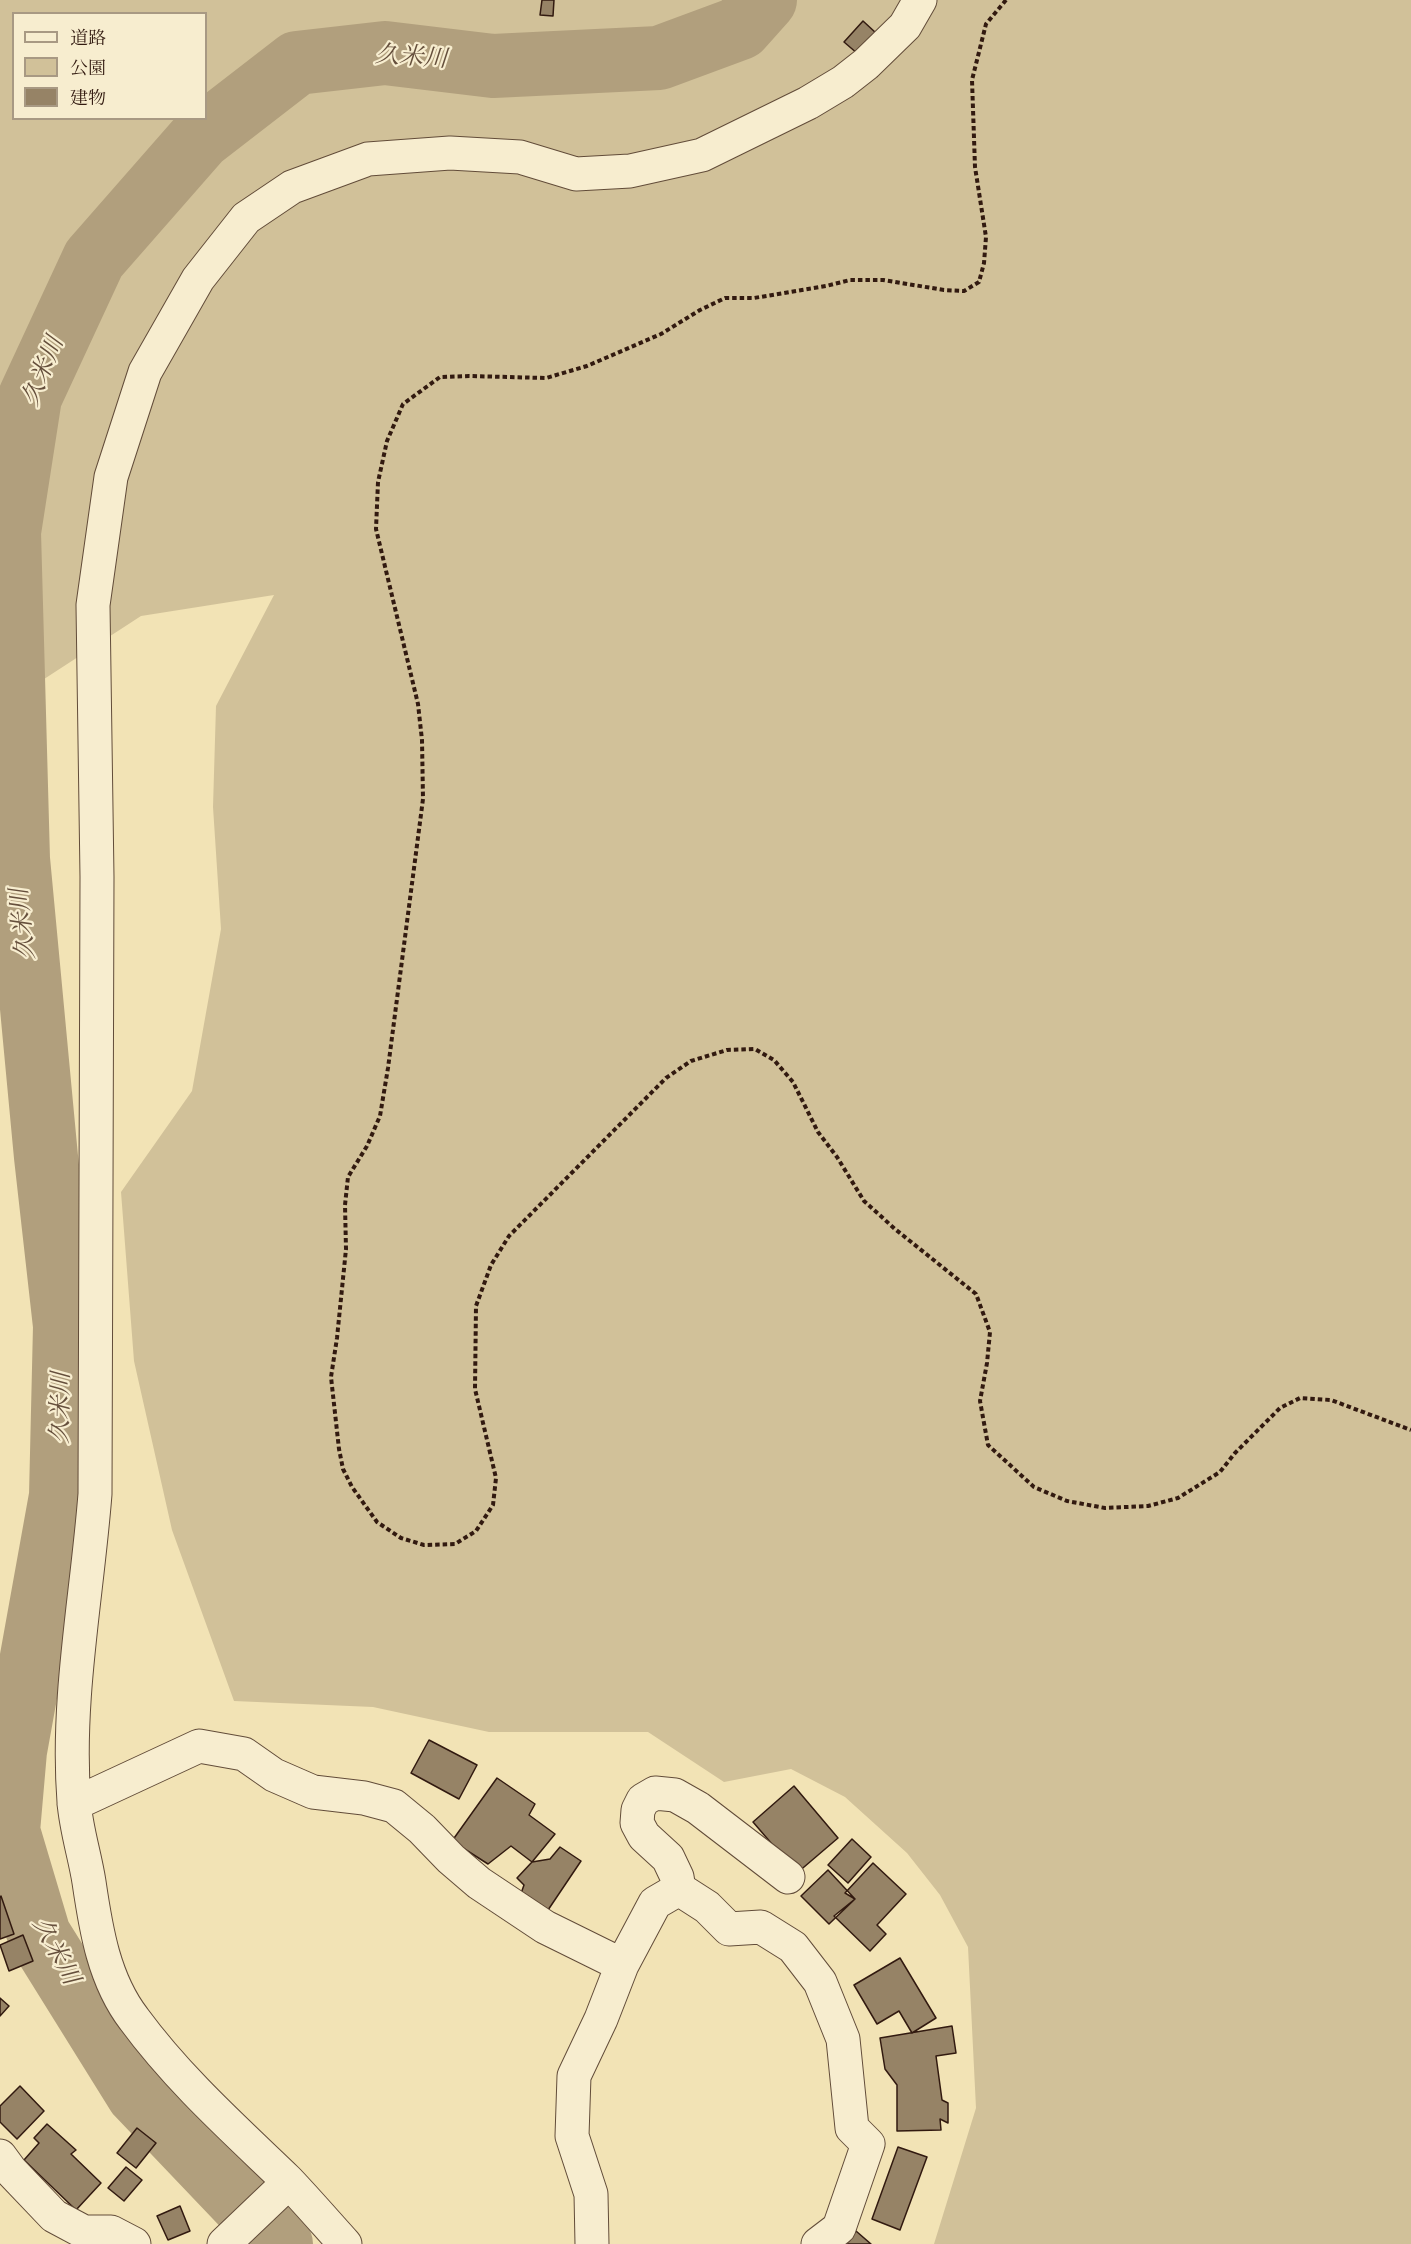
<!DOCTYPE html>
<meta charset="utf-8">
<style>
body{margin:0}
#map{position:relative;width:1411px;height:2244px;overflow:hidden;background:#f2e3b5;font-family:"IM FELL English","Noto Serif JP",serif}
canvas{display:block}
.legend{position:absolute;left:12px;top:12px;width:195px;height:108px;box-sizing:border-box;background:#f7edcf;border:2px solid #a89983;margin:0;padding:8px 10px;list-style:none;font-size:18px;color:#321a10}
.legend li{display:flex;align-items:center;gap:12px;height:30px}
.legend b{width:30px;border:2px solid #a89983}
</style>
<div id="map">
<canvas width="1411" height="2244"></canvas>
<ul class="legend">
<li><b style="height:8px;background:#f7edcf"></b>道路</li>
<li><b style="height:16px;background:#d1c199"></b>公園</li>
<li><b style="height:16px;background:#968366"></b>建物</li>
</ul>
</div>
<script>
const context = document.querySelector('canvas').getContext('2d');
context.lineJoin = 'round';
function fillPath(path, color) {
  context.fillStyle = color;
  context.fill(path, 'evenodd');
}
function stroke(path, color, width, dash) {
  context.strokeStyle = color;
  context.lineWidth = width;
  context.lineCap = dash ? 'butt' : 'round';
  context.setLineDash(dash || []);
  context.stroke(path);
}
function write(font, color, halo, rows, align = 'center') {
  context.font = font + ' "IM FELL English","Noto Serif JP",serif';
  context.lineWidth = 4.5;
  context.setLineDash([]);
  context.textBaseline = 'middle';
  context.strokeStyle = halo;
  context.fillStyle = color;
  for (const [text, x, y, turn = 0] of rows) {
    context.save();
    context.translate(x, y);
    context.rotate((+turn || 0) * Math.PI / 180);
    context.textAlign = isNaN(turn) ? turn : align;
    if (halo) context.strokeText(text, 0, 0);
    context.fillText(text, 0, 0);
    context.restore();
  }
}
const green = new Path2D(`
 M 0,0 L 1411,0 L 1411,2244 L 934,2244 L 976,2108 L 968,1947 L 940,1895 L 907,1853 L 845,1797 L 791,1769 L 724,1782 L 648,1732 L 489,1732 L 373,1707 L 234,1701 L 172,1530 L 134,1361 L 121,1192 L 192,1091 L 221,929 L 213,807 L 216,706 L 274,595 L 141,616 L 18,696 L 0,720 ZM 14,14 L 206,14 L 206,118 L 14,118 Z`);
const river = new Path2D(`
 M 281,2244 L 138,2094 L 39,1935 L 8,1831 L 15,1751 L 61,1496 L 65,1326 L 46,1157 L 18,859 L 9,532 L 30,397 L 94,259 L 200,138 L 297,63 L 385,53 L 493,66 L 659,58 L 740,28 L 765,0`);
const building = new Path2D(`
 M 542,0 L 554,0 L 553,16 L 540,15 Z
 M 863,21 L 876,33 L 858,54 L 844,42 Z
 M 429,1740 L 477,1765 L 459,1799 L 411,1773 Z
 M 497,1778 L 535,1804 L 529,1815 L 555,1834 L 532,1862 L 511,1846 L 488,1864 L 452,1841 Z
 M 794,1786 L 838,1838 L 797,1873 L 753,1822 Z
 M 852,1839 L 871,1857 L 848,1883 L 828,1865 Z
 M 560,1847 L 581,1861 L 544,1916 L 518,1902 L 524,1885 L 517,1878 L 532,1862 L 550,1859 Z
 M 873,1863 L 906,1894 L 877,1925 L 886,1934 L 870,1951 L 834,1916 L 855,1899 L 845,1893 Z
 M 828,1870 L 855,1899 L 829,1924 L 801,1896 Z
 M 1,1896 L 14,1934 L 0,1939 L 0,1897 Z
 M 23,1935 L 33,1961 L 9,1971 L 0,1945 Z
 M 900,1958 L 936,2018 L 912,2033 L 899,2011 L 877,2024 L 854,1985 Z
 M 0,1998 L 9,2006 L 0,2016 Z
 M 952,2026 L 956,2053 L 936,2056 L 942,2100 L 948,2103 L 948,2123 L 940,2119 L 941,2130 L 897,2131 L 897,2085 L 885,2069 L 880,2038 Z
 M 20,2086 L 44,2111 L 17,2139 L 0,2122 L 0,2106 Z
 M 47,2124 L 76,2150 L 71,2154 L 101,2183 L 76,2210 L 24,2160 L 39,2143 L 34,2138 Z
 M 137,2128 L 156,2143 L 136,2168 L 117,2153 Z
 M 898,2147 L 927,2157 L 900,2230 L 872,2219 Z
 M 126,2167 L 142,2180 L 124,2201 L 108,2188 Z
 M 180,2206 L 190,2231 L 168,2240 L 157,2216 Z
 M 856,2231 L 871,2244 L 844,2244 Z`);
const path = new Path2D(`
 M 1006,0 L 986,24 L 972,80 L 975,167 L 986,237 L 984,263 L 979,282 L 964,291 L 944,290 L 883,280 L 850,280 L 826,286 L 754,298 L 725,298 L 700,310 L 661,334 L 587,366 L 546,378 L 469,376 L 440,377 L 403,404 L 387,441 L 378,482 L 376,529 L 418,704 L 422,740 L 423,799 L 388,1068 L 380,1116 L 367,1146 L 348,1177 L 345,1205 L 346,1249 L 337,1338 L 331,1377 L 339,1449 L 343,1469 L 352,1487 L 377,1522 L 401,1538 L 424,1545 L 455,1544 L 476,1531 L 493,1505 L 496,1478 L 475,1389 L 476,1306 L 491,1265 L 509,1236 L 666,1078 L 691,1061 L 727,1050 L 755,1049 L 774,1060 L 793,1082 L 818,1132 L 837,1157 L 864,1201 L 895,1229 L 976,1294 L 990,1332 L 987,1363 L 980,1401 L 988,1445 L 1034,1487 L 1067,1501 L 1105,1508 L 1148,1506 L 1178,1498 L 1220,1472 L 1235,1453 L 1280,1408 L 1300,1398 L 1331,1400 L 1411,1430`);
const minor = new Path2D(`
 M 74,1804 L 199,1746 L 244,1754 L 274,1775 L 313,1792 L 364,1798 L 394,1806 L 422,1829 L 451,1859 L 479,1883 L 545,1927 L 622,1965
 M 679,1889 L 677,1877 L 668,1858 L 644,1836 L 637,1823 L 638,1810 L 643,1800 L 655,1793 L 675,1795 L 698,1808 L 788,1877
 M 0,2156 L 11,2171 L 54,2216 L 84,2232 L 111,2232 L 134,2244
 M 224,2244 L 289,2182
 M 345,2244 C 326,2223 307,2201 287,2180 C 234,2129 178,2079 134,2019 C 104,1980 96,1930 89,1882 C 85,1856 76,1829 74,1802 C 66,1699 87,1597 95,1494 L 97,877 L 93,605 L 111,477 L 145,372 L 198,279 L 246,218 L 292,187 L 368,159 L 450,153 L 520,157 L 576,174 L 630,171 L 702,155 L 808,103 L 843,82 L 866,64 L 905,26 L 920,0
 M 592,2244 L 591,2194 L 572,2136 L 574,2076 L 601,2019 L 622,1965 L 655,1903 L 679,1889 L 707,1907 L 729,1929 L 761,1927 L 793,1947 L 820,1982 L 843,2039 L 852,2128 L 868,2144 L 839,2228 L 818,2244`);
const waterNames = [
 ["久米川",411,59,4],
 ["久米川",45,372,-68],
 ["久米川",25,924,-96],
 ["久米川",63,1408,-89],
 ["久米川",54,1952,62]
];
fillPath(green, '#d1c199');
stroke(river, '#b19f7d', 64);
fillPath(building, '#968366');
stroke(building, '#321a10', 1.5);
stroke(minor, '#624c39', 35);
stroke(path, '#321a10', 4, [4.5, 3]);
stroke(minor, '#f7edcf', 33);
write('italic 24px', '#654f3c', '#f7edcf', waterNames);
</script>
